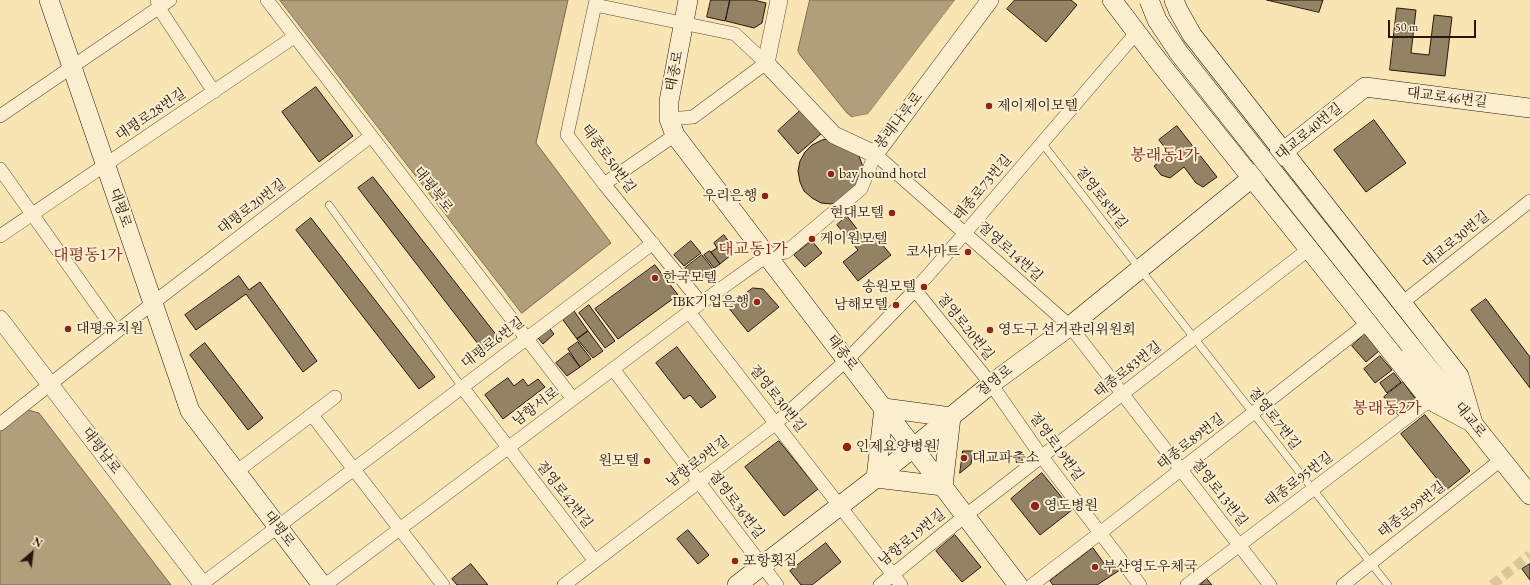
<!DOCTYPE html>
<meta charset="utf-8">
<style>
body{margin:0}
#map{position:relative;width:1530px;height:585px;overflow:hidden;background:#f9e5b3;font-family:"EB Garamond",serif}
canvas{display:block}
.north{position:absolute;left:12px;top:533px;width:40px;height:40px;-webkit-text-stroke:3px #fbeece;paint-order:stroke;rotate:28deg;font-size:11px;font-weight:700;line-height:16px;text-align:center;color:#26170f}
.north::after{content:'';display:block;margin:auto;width:14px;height:18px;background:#26170f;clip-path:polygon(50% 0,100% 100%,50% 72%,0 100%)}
.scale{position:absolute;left:1388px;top:20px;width:88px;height:18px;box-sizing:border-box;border:2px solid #26170f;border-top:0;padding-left:5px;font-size:12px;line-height:14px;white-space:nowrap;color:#26170f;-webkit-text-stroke:3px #fbeece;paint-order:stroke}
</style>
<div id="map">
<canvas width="1530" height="585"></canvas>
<div class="north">N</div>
<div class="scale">50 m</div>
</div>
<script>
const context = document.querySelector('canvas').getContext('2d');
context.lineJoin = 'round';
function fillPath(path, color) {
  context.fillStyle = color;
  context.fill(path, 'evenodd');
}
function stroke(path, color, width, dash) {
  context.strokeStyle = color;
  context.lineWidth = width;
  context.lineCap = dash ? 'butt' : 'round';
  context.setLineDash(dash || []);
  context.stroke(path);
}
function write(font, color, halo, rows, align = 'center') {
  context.font = font + ' "EB Garamond","Noto Serif KR",serif';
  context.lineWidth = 4;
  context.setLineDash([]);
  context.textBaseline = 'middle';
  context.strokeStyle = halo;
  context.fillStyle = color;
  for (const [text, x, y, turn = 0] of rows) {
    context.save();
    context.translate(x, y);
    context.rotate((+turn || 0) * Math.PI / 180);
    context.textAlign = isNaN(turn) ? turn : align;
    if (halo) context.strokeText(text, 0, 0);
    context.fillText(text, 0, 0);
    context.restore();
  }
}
const water = new Path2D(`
 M 280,0 L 568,0 L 536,143 L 611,243 L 522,313 Z
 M 810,0 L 955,0 L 868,114 L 852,117 L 847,113 L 800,55 L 798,51 Z
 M 21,408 L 39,413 L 171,585 L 0,585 L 0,426 Z`);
const pier = new Path2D(`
 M 955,0 L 957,0 L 869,116 L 865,118 L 854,119 L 852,117 L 868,114 Z`);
const building = new Path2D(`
 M 711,0 L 730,0 L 725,21 L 707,17 Z
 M 730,0 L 754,0 L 766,3 L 762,23 L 754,28 L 726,21 Z
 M 1015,0 L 1071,0 L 1077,5 L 1046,42 L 1007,9 Z
 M 1267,0 L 1323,0 L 1319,12 Z
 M 1397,8 L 1416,10 L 1411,53 L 1429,55 L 1434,15 L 1452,17 L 1445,76 L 1390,70 Z
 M 316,87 L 353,136 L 319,162 L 282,112 Z
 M 801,110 L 822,133 L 798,154 L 778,131 Z
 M 1374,120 L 1406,163 L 1366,192 L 1334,150 Z
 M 1177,126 L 1217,177 L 1203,187 L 1196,183 L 1184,167 L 1170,178 L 1161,175 L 1154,166 L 1170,154 L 1159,140 Z
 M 832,139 L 859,156 L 863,167 L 863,177 L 843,202 L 832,204 L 821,203 L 812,198 L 804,191 L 800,182 L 798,171 L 800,161 L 805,152 L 812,145 L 822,140 Z
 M 373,177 L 501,341 L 485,353 L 358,188 Z
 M 847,216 L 867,242 L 875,236 L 891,255 L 858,281 L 843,262 L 858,250 L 837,225 Z
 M 311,218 L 435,377 L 419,389 L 296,230 Z
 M 724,235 L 732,246 L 731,255 L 720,264 L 711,252 L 717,248 L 714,243 Z
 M 691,241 L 701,253 L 684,266 L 674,255 Z
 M 812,241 L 822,253 L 805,267 L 794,255 Z
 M 710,251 L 720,264 L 714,268 L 704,255 Z
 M 702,255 L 713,269 L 696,282 L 685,268 Z
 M 655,265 L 678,295 L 618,339 L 595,309 Z
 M 239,276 L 249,290 L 260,282 L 317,361 L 303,372 L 246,294 L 196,330 L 185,315 Z
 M 753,288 L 763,289 L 779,307 L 748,332 L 728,307 Z
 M 1486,299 L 1530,357 L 1530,388 L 1471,310 Z
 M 589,305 L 615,341 L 605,348 L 579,313 Z
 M 574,311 L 588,331 L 577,339 L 563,320 Z
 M 550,329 L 554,334 L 543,344 L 538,338 Z
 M 588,331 L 603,351 L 593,358 L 577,339 Z
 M 1365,334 L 1379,351 L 1366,362 L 1352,346 Z
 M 578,342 L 591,359 L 580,367 L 568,349 Z
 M 205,343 L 263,418 L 248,430 L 190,355 Z
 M 677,347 L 716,397 L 701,408 L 690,395 L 684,399 L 656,363 Z
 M 569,353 L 580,367 L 567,376 L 556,363 Z
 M 1380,356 L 1392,370 L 1375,383 L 1364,369 Z
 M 1394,373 L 1401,382 L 1387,393 L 1380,383 Z
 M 508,378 L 514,386 L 523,379 L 528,386 L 538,379 L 545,387 L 503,419 L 485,395 Z
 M 1403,382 L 1417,401 L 1398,415 L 1384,397 Z
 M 1425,415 L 1470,471 L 1446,490 L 1401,434 Z
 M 779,441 L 818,489 L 784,516 L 745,467 Z
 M 963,451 L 973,451 L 971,464 L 960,473 Z
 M 1042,473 L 1072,510 L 1040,535 L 1011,499 Z
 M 688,530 L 709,555 L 698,564 L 677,539 Z
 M 955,535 L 981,567 L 962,582 L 936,551 Z
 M 826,543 L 841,562 L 812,585 L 801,585 L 790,571 Z
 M 1093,548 L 1106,566 L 1115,559 L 1123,568 L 1097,585 L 1053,585 L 1050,581 Z
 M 471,564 L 488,585 L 457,585 L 452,579 Z
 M 1530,564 L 1530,580 L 1522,569 Z
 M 1207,579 L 1212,585 L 1200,585 Z`);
const pedestrianTunnel = new Path2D(`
 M 1492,585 L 1530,555`);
const service = new Path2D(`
 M 1042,143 L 1140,269 L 1388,585
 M 329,205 L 462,387`);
const minor = new Path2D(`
 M 157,0 L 159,8 L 214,92
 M 267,0 L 573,399
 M 596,0 L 567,135 L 604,184 L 701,303
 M 595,5 L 735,34 L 766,63 L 693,117 L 669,119
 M 0,116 L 170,0
 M 0,169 L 116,332
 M 604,184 L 675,135
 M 0,236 L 294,37
 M 915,290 L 991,384 L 1042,457 L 1140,585
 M 1402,303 L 1530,201
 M 689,312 L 901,585
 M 613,369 L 777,585
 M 462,387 L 595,561
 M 312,415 L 443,585
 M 0,424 L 153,303 L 371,136
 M 236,472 L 335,397
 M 202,584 L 653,243
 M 325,585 L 701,303 L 768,255 L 786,252 L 861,189 L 875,154 L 1070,326 L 1270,585
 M 564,585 L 776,423 L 848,359 L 915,290 L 965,233 L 1137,32
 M 880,585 L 965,516 L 1309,249
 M 1032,585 L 1100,533 L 1369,322
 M 1187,585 L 1430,400
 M 1343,585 L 1502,459`);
const tertiary = new Path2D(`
 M 779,0 L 766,63 L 834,135 L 875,154 L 990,0
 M 0,319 L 203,585`);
const secondary = new Path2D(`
 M 49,0 L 190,411 L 322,585
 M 688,0 L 669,101 L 669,119 L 675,135 L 1018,585
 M 1112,0 L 1159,62 L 1430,400 L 1473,423
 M 1174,0 L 1178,10 L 1192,35 L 1459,376 L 1473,423
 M 1410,345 L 1530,495
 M 884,408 L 951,417
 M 876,478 L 884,408
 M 876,478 L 943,486
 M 943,486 L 951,417
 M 737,585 L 876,478 L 991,384 L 1070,326 L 1253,177 L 1284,151 L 1365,87 L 1530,108`);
const secondaryBridge = new Path2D(`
 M 1149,0 L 1157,20 L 1179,53 L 1410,345`);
const markers = [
 [989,106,4,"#8f2418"],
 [831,174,4,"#8f2418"],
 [765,196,4,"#8f2418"],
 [892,213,4,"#8f2418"],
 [812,239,4,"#8f2418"],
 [968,252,4,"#8f2418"],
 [655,278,4,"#8f2418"],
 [924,287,4,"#8f2418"],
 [757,302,4,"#8f2418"],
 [896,305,4,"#8f2418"],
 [68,329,4,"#8f2418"],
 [990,330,4,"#8f2418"],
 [847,447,5,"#8f2418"],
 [964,458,4,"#8f2418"],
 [647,461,4,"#8f2418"],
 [1035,506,5,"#8f2418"],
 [735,561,4,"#8f2418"],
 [1095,567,4,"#8f2418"]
];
const streetNames = [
 ["태종로",675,71,-79],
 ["대교로46번길",1447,98,7],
 ["대평로28번길",151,115,-34],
 ["봉래나루로",899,121,-52],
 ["대교로40번길",1309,132,-39],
 ["태종로50번길",608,159,54],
 ["태종로73번길",983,188,-50],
 ["대평북로",433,190,52],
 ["절영로8번길",1101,198,52],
 ["대평로20번길",252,207,-37],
 ["대평로",120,208,71],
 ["대교로30번길",1456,240,-39],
 ["절영로14번길",1010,252,42],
 ["절영로20번길",965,327,51],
 ["대평로6번길",493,343,-37],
 ["태종로",842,353,53],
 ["태종로83번길",1128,370,-38],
 ["절영로",995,381,-38],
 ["절영로30번길",777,399,52],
 ["남항서로",536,407,-37],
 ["절영로7번길",1274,419,52],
 ["대교로",1470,420,51],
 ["태종로89번길",1191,442,-38],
 ["절영로19번길",1056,447,54],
 ["대평남로",101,451,53],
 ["남항로9번길",698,462,-37],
 ["태종로95번길",1299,480,-37],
 ["절영로13번길",1219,493,52],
 ["절영로42번길",564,495,52],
 ["절영로36번길",736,505,53],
 ["태종로99번길",1412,510,-38],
 ["대평로",279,529,53],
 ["남항로19번길",912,538,-39]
];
const poiNames = [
 ["제이제이모텔",997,106],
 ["bay hound hotel",839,174],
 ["우리은행",757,196,"right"],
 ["현대모텔",884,213,"right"],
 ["케이원모텔",820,239],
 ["코사마트",960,252,"right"],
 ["한국모텔",663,278],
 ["송원모텔",916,287,"right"],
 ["IBK기업은행",749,302,"right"],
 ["남해모텔",888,305,"right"],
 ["대평유치원",76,329],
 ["영도구 선거관리위원회",998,330],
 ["인제요양병원",856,447],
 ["대교파출소",972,458],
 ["원모텔",639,461,"right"],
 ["영도병원",1044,506],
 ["포항횟집",743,561],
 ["부산영도우체국",1103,567]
];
const quarterNames = [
 ["봉래동1가",1165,156],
 ["대교동1가",753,250],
 ["대평동1가",88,256],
 ["봉래동2가",1387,409]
];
fillPath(water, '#b19f7b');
stroke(water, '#796950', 1);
fillPath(pier, '#f9e5b3');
fillPath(building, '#948264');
stroke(building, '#26170f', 1);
stroke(pedestrianTunnel, '#d9c69a', 10, [10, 5]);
stroke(service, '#5b4a38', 8);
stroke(minor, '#5b4a38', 14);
stroke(tertiary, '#5b4a38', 18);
stroke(secondary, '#26170f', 20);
stroke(service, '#fbeece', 7);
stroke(minor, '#fbeece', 13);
stroke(tertiary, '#fbeece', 17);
stroke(secondary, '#fbeece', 19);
stroke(secondaryBridge, '#26170f', 20, []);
stroke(secondaryBridge, '#fbeece', 19);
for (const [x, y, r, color] of markers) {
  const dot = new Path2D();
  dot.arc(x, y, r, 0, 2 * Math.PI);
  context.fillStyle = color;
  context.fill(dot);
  stroke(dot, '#fbeece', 1.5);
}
write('14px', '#26170f', '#fbeece', streetNames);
write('14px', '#26170f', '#fbeece', poiNames, 'left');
write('16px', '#7a1f14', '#fbeece', quarterNames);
</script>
